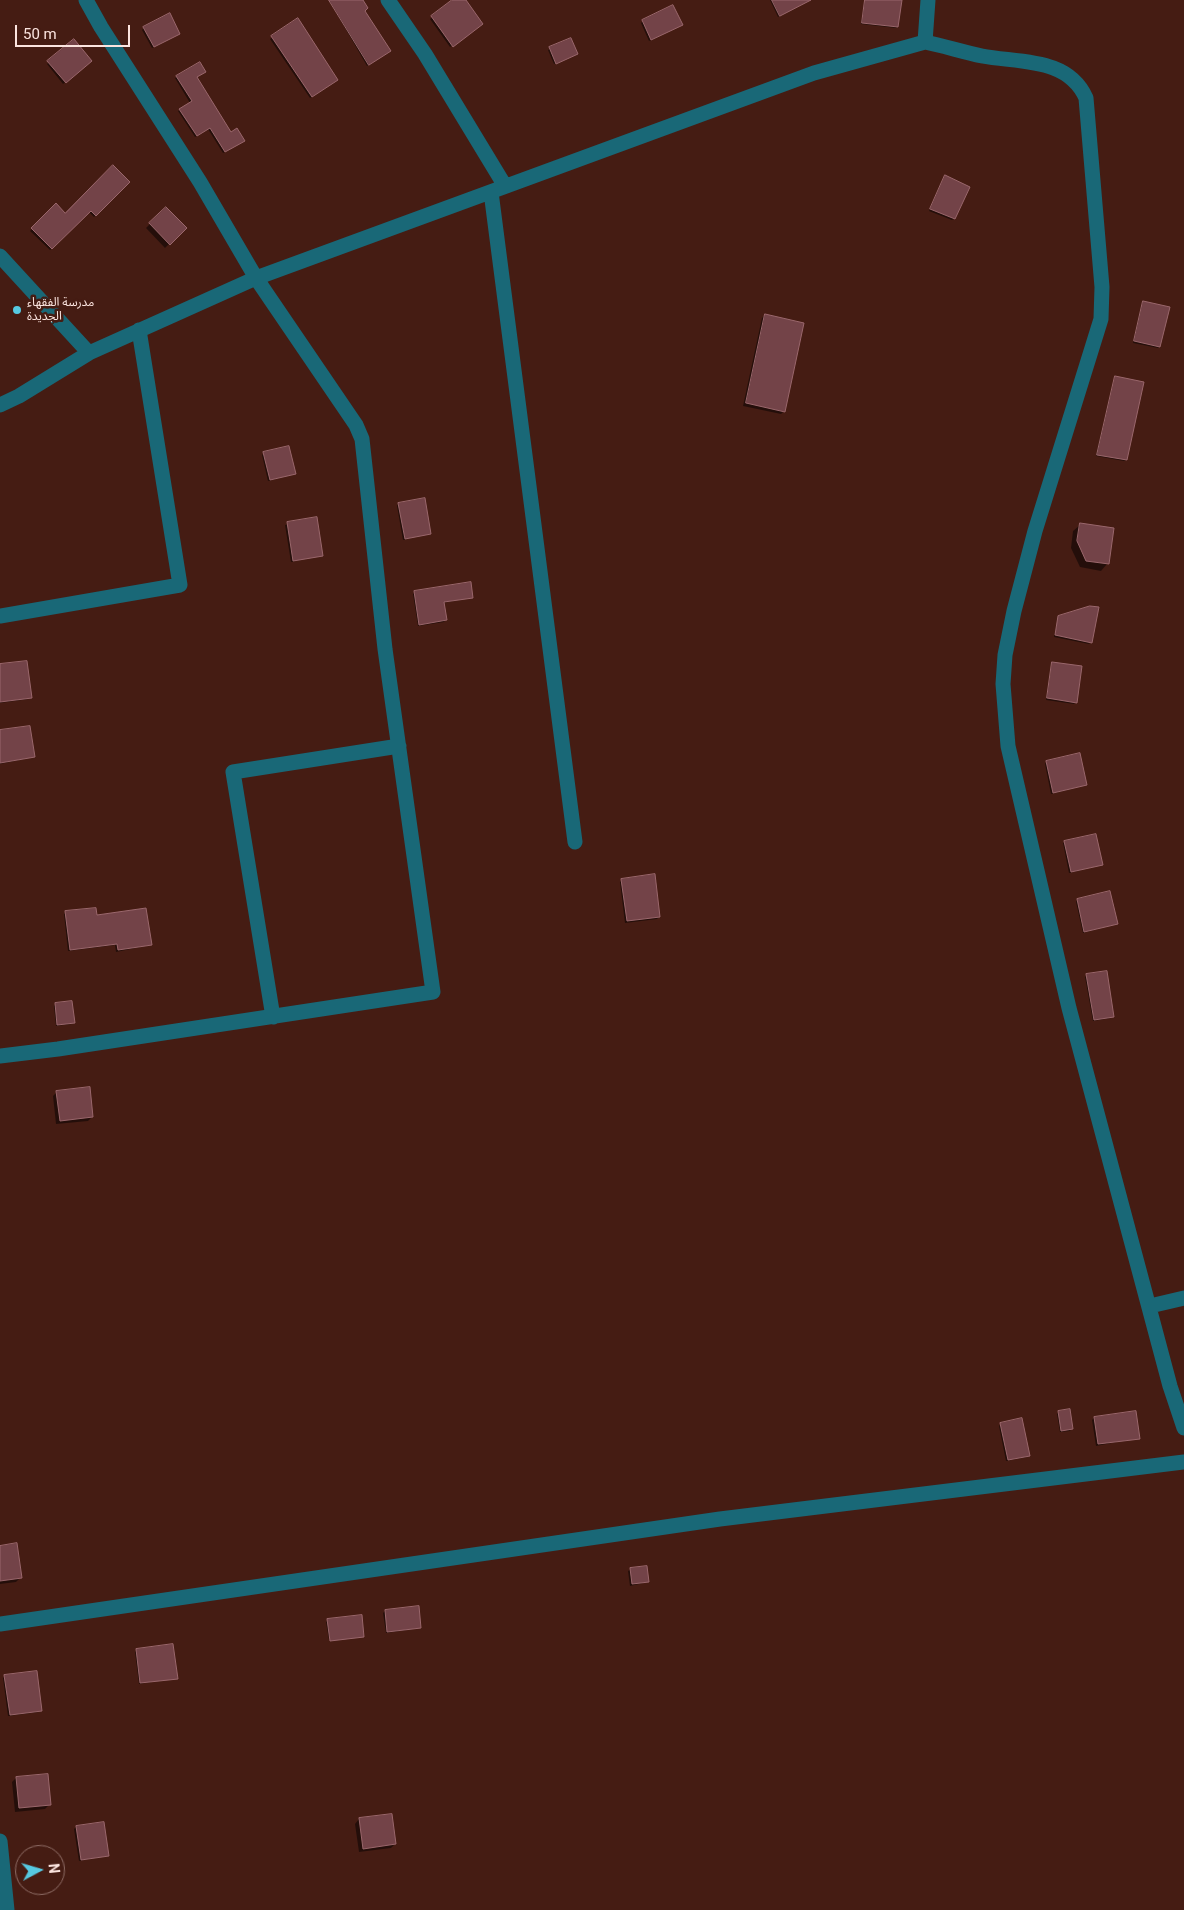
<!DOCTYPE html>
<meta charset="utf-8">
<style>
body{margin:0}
#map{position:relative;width:1184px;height:1910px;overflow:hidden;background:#451c13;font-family:Roboto,sans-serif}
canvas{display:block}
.north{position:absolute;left:15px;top:1845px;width:50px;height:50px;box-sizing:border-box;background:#451c13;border:1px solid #8e6c65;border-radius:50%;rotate:84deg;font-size:14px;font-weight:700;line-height:20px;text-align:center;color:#fbe4df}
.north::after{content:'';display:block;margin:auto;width:18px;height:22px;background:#56c9e1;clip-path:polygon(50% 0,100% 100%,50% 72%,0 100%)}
.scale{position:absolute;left:15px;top:25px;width:115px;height:22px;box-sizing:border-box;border:2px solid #fbe4df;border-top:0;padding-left:6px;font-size:15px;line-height:18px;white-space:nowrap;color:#fbe4df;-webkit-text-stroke:4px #451c13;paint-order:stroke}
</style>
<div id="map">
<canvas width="1184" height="1910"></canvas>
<div class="north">N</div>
<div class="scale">50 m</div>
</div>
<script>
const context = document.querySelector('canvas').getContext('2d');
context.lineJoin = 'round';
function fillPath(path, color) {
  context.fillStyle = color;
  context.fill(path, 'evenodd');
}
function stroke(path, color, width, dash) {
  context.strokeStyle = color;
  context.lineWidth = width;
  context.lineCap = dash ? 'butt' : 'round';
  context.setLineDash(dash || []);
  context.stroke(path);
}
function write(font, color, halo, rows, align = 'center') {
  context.font = font + ' Roboto,"Noto Sans Arabic",sans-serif';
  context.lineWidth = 5;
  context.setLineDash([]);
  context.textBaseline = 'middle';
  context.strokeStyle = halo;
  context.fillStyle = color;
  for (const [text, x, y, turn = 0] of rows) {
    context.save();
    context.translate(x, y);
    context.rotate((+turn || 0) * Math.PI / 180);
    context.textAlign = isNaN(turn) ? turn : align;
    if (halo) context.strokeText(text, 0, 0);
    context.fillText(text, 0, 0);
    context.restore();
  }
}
const shadow = new Path2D(`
 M 329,0 L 362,0 L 363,11 L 387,52 L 367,66 Z
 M 454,0 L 464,0 L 480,26 L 450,47 L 430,19 Z
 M 770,0 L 808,0 L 778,17 Z
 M 865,0 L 901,0 L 897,26 L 896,28 L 861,24 Z
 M 297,20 L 334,82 L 310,98 L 270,39 Z
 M 643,21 L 679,26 L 649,41 L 641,23 Z
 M 144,28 L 177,35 L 152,48 L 142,30 Z
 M 570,39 L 575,55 L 554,64 L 548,50 Z
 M 74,41 L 90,61 L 63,84 L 47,64 Z
 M 177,77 L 196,78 L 231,133 L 242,142 L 223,153 L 208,129 L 195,137 L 178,111 L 190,103 L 175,78 Z
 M 945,177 L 954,219 L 952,220 L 929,211 Z
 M 128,182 L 94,217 L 88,211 L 50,250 L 30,231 L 56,205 L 65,215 Z
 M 166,208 L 185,228 L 165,248 L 146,228 Z
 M 1143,302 L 1159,347 L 1158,348 L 1133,343 Z
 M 765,315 L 784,411 L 781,414 L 743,406 L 762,318 Z
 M 1115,378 L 1126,460 L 1124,461 L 1096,456 Z
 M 264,453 L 295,474 L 268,481 L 262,455 Z
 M 398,504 L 430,533 L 403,540 L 397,506 Z
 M 316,518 L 322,555 L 291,562 L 285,525 Z
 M 1080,525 L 1107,564 L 1101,571 L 1080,567 L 1071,548 L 1073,531 Z
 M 415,592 L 472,597 L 443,603 L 445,620 L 444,622 L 418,626 L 413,594 Z
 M 1059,617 L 1091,642 L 1089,644 L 1054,637 Z
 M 1053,663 L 1076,702 L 1074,704 L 1046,700 Z
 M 0,665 L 31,698 L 29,699 L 0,703 Z
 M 0,732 L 34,757 L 0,764 Z
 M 1046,762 L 1086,785 L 1051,794 L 1045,764 Z
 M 1065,842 L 1101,865 L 1069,873 L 1063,843 Z
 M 622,880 L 659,917 L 657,919 L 625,923 L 620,882 Z
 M 1077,900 L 1116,924 L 1083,933 L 1076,902 Z
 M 66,913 L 96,917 L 150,945 L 116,952 L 115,945 L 68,951 L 64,914 Z
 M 1087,975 L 1113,1016 L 1111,1018 L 1093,1021 L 1085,977 Z
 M 55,1005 L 74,1023 L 72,1024 L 56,1026 L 54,1006 Z
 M 57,1092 L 92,1117 L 88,1121 L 56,1124 L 53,1096 Z
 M 1059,1412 L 1071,1429 L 1070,1431 L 1060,1432 L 1057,1414 Z
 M 1094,1418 L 1138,1438 L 1096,1446 L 1092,1420 Z
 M 1001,1424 L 1029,1455 L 1027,1457 L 1006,1461 L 999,1426 Z
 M 0,1547 L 20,1578 L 16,1582 L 0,1584 Z
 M 630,1570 L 648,1582 L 630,1586 L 628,1571 Z
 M 385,1611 L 420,1628 L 386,1633 L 383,1613 Z
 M 328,1620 L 363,1636 L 329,1640 L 326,1622 Z
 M 137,1650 L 176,1678 L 139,1684 L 135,1652 Z
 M 5,1676 L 41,1710 L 39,1712 L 8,1716 L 3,1678 Z
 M 47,1775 L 49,1805 L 45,1809 L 15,1812 L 12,1782 L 16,1778 Z
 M 359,1819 L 395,1844 L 391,1848 L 359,1852 L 355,1824 Z
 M 76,1827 L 107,1855 L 79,1861 L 74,1829 Z`);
const building = new Path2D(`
 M 329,0 L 363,0 L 368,8 L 365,11 L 391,51 L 369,65 Z
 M 452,0 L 466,0 L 483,24 L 453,47 L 431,16 Z
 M 772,0 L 811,0 L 780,16 Z
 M 865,0 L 902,0 L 898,27 L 862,23 Z
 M 673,5 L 683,25 L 651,40 L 642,20 Z
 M 170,13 L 180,34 L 154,47 L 143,27 Z
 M 298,18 L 338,80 L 312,97 L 271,36 Z
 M 571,38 L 578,54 L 556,64 L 549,47 Z
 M 74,39 L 92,61 L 66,83 L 47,61 Z
 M 200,62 L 206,72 L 197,77 L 231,132 L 237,128 L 245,141 L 225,152 L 210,128 L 197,136 L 179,109 L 192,101 L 176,76 Z
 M 113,165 L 130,182 L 96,216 L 91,211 L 52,249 L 31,228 L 56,203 L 65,213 Z
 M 945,175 L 970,187 L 955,219 L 930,209 Z
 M 166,207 L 187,228 L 170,245 L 149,223 Z
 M 1143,301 L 1170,307 L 1160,347 L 1134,341 Z
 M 765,314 L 804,323 L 785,412 L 746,403 Z
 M 1115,376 L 1144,382 L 1127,460 L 1097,455 Z
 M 289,446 L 296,474 L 270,480 L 263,452 Z
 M 425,498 L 431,534 L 405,539 L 398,503 Z
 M 317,517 L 323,556 L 293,561 L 287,522 Z
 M 1080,523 L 1114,528 L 1109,564 L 1086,561 L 1077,541 Z
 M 471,582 L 473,598 L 444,602 L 447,620 L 419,625 L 414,591 Z
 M 1090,606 L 1099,607 L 1092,643 L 1055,635 L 1058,616 Z
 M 27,661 L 32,698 L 0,702 L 0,664 Z
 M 1052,662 L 1082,666 L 1077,703 L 1047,698 Z
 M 30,726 L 35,757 L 0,763 L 0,730 Z
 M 1080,753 L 1087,785 L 1053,793 L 1046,761 Z
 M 1096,834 L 1103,865 L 1071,872 L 1064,841 Z
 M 655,874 L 660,917 L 627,921 L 621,879 Z
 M 1110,891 L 1118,924 L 1084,932 L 1077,899 Z
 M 96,908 L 97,915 L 146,908 L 152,945 L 118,950 L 117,944 L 70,950 L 65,911 Z
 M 1107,971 L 1114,1017 L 1094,1020 L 1086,974 Z
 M 72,1001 L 75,1023 L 57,1025 L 55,1003 Z
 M 90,1087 L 93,1117 L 60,1121 L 56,1091 Z
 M 1070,1409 L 1073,1429 L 1061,1431 L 1058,1411 Z
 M 1136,1411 L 1140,1439 L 1098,1444 L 1094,1417 Z
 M 1022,1418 L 1030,1456 L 1008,1460 L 1000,1423 Z
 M 17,1543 L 22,1578 L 0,1581 L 0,1546 Z
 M 647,1566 L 649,1582 L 632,1584 L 630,1568 Z
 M 419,1606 L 421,1628 L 387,1632 L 385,1610 Z
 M 362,1615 L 364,1637 L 330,1641 L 327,1619 Z
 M 173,1644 L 178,1679 L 140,1683 L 136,1649 Z
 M 37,1671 L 42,1711 L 10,1715 L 4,1675 Z
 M 48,1774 L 51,1805 L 19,1808 L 16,1777 Z
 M 392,1814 L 396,1844 L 363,1849 L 359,1818 Z
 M 104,1822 L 109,1856 L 81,1860 L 76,1826 Z`);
const minor = new Path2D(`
 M 388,0 L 425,54 L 505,186
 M 928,0 L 925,42 C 944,46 963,52 982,56 C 1019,63 1068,57 1086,98 L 1102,287 L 1101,319 L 1035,531 L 1014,611 L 1005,655 L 1003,684 L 1008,746 L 1069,1008 L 1170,1386 L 1184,1428
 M 491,192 L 575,842
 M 0,256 L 89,353
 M 0,405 L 19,396 L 89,353 L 256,278 L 814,73 L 925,42
 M 0,616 L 180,585 L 139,330
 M 273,1017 L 233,772 L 399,746
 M 0,1056 L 58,1049 L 433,992 L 385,649 L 362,439 L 356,425 L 256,278 L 200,182 L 101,27 L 86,0
 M 1150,1306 L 1184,1298
 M 0,1624 L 720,1519 L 1184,1462
 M 0,1841 L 7,1910`);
const markers = [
 [17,310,5,"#56c9e1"]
];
const poiNames = [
 ["مدرسة الفقهاء",27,303],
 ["الجديدة",27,317]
];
fillPath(shadow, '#0007');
fillPath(building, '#734348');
stroke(building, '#9a676c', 1);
stroke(minor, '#196877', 15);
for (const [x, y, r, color] of markers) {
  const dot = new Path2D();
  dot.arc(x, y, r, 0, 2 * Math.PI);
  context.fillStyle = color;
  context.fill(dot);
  stroke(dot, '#451c13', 2);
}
write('12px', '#fbe4df', '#451c13', poiNames, 'left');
</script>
